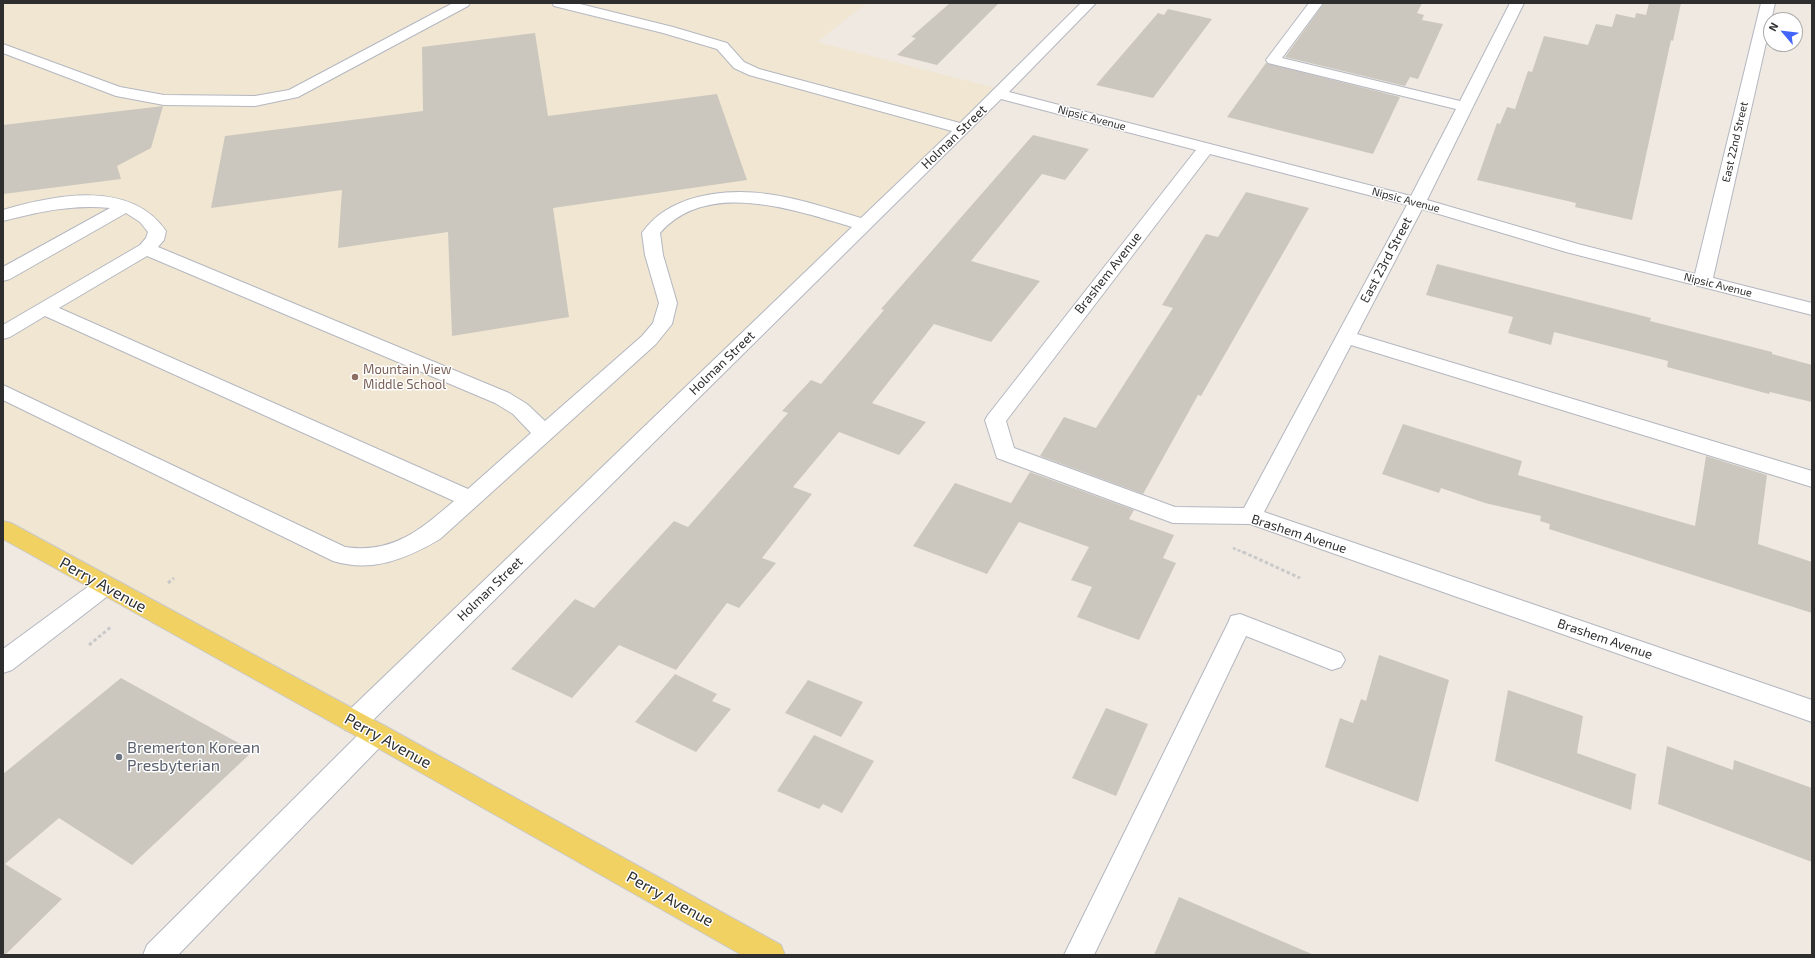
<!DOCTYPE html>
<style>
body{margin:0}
#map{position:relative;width:1815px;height:958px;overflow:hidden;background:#efe9e1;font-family:"Exo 2",sans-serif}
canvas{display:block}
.frame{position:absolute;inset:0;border:4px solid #2e2e2e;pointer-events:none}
.north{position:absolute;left:1763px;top:12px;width:40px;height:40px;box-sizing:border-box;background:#fff;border:1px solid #ababab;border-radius:50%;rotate:298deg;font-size:11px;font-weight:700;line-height:16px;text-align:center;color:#2e2e2e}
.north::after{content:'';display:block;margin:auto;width:14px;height:18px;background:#4264fb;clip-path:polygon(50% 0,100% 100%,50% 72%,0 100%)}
</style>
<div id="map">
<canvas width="1815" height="958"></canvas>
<div class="frame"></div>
<div class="north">N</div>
</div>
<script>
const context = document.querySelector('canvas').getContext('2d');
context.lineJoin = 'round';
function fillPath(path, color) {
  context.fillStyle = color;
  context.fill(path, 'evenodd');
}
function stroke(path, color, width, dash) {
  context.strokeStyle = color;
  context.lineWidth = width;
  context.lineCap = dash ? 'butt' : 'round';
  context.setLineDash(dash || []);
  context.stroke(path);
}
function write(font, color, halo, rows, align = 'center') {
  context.font = font + ' "Exo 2",sans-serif';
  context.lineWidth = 3;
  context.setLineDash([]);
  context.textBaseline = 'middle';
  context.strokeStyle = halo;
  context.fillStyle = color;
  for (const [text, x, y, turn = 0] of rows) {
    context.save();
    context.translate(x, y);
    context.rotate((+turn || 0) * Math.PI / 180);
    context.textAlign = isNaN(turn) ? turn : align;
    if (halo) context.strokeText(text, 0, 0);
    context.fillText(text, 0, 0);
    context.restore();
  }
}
const education = new Path2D(`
 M 3,3 L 867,3 L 817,42 L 1003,90 L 354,722 L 3,529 Z`);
const building = new Path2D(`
 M 950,3 L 999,3 L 937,65 L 897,55 L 916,38 L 911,37 Z
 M 1324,3 L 1422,3 L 1417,13 L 1424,15 L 1422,20 L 1443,24 L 1418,79 L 1410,77 L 1405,86 L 1285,57 Z
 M 1649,3 L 1681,3 L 1673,41 L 1671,40 L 1632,220 L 1575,207 L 1576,203 L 1477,180 L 1497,123 L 1500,124 L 1507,107 L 1515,109 L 1528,71 L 1532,72 L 1544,36 L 1588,45 L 1596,24 L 1612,27 L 1616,14 L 1635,18 L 1636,13 L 1646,15 Z
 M 1168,9 L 1212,19 L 1153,98 L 1096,85 L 1158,13 L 1164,15 Z
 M 535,33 L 548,116 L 717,94 L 747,180 L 553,208 L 569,317 L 452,336 L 448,232 L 338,248 L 342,190 L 211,208 L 225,136 L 423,111 L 422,47 Z
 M 1266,63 L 1400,97 L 1373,154 L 1227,117 Z
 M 163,106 L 151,148 L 117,166 L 121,179 L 3,194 L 3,125 Z
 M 1033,135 L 1089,149 L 1065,180 L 1042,174 L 971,261 L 1040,281 L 991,342 L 934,324 L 872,403 L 926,422 L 899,455 L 839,432 L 793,487 L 812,494 L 762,558 L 776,563 L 739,608 L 727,603 L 676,670 L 619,645 L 572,698 L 511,669 L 575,599 L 594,608 L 674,521 L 688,527 L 788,413 L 782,411 L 811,380 L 821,384 L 884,310 L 881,309 Z
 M 1246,192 L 1309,208 L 1201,396 L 1198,395 L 1143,494 L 1040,456 L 1064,417 L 1096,428 L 1173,308 L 1162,305 L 1206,234 L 1218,237 Z
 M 1437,264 L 1651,318 L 1650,321 L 1772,352 L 1772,354 L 1812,365 L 1812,402 L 1770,392 L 1769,394 L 1667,367 L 1668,361 L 1554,332 L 1551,345 L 1508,333 L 1513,317 L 1426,295 Z
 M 1403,424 L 1522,461 L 1518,475 L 1695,526 L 1706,456 L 1767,475 L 1758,544 L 1812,562 L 1812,613 L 1549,529 L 1550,524 L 1540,521 L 1541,516 L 1485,503 L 1441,488 L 1439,493 L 1382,474 Z
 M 1030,472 L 1134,510 L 1129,519 L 1174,535 L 1163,558 L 1176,563 L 1139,640 L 1077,617 L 1092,587 L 1071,580 L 1089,547 L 1019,522 L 987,574 L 913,546 L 955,483 L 1011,503 Z
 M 1379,655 L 1449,680 L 1418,802 L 1325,767 L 1340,718 L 1353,723 L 1361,699 L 1366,701 Z
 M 675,674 L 717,694 L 712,701 L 731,709 L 696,752 L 635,722 Z
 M 121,678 L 253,751 L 132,865 L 59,818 L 5,864 L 62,899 L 5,955 L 3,955 L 3,774 Z
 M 808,680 L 863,702 L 841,737 L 785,713 Z
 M 1508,690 L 1583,716 L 1577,753 L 1636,774 L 1631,810 L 1495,761 Z
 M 1106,708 L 1148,724 L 1116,796 L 1072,778 Z
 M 814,735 L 874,761 L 842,813 L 823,804 L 819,809 L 777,791 Z
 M 1667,746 L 1733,770 L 1734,760 L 1812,788 L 1812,862 L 1658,804 Z
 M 1179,897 L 1314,955 L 1154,955 Z`);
const pathFar1 = new Path2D(`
 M 1233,548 L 1245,553`);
const path = new Path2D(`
 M 1243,552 L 1300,578
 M 168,583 L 174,578
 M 89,645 L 112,626`);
const minor = new Path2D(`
 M 453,3 L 470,3 L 468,6 L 298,97 L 255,106 L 164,105 L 116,96 L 3,53 L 3,44 L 120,87 L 164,95 L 255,96 L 289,90 Z
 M 552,3 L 576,3 L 673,27 L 727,43 L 744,62 L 759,69 L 960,123 L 1081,3 L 1096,3 L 1009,92 L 1411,196 L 1456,109 L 1268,63 L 1266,60 L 1309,3 L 1323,3 L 1282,58 L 1460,101 L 1510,3 L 1524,3 L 1427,200 L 1578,244 L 1695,274 L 1761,3 L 1775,3 L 1713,278 L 1812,303 L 1812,315 L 1566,252 L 1422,209 L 1357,334 L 1812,471 L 1812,487 L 1351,345 L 1264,512 L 1812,700 L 1812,722 L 1250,524 L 1173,523 L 997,458 L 985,420 L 988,415 L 1196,150 L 1001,99 L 367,726 L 376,723 L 385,726 L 389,734 L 385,742 L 178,955 L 143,955 L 147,945 L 367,726 L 354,733 L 345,730 L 341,722 L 345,714 L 852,227 C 794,210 707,179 660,233 L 663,255 L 677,303 L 672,324 L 656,344 L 440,539 C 406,559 372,573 333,561 L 3,400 L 3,385 L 345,547 C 393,554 420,530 454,501 L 45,316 L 10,337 L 3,339 L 3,325 L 140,245 L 146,238 L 148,232 L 140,222 L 126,213 L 10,279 L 3,281 L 3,267 L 110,208 C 72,204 39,212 3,221 L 3,210 C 55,195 130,179 166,231 L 164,240 L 158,247 L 509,393 L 527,404 L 545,421 L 642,336 L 653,323 L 659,303 L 645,255 L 642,233 C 668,195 724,188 767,194 C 799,198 830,209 861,218 L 952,131 L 749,75 L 734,68 L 717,49 L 663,33 L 554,6 ZM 1210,154 L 1407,205 L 1244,508 L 1175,507 L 1014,448 L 1006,421 ZM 147,256 L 495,403 L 513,414 L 531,433 L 468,489 L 59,308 Z
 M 105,577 L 113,580 L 117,586 L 113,592 L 12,670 L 3,673 L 3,649 L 97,580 Z
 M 1240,614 L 1341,653 L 1345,660 L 1341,667 L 1332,670 L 1246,636 L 1094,955 L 1064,955 L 1228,623 L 1231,616 Z`);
const major = new Path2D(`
 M 3,521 L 11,523 L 385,726 L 781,945 L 785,955 L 742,955 L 367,742 L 3,539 Z`);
const markers = [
 [355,377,4,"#8d6e63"],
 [119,757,4,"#6b7280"]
];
const farStreetnames = [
 ["Nipsic Avenue",1092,118,15],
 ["East 22nd Street",1735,142,-77],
 ["Nipsic Avenue",1406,200,15],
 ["Nipsic Avenue",1718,285,14]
];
const streetNames = [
 ["Holman Street",954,137,-44],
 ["East 23rd Street",1386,260,-62],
 ["Brashem Avenue",1108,273,-52],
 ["Holman Street",722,363,-44],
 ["Brashem Avenue",1299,534,18],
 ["Holman Street",490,589,-44],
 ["Brashem Avenue",1605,639,19]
];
const educationNames = [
 ["Mountain View",363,370],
 ["Middle School",363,385]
];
const nearStreetnames = [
 ["Perry Avenue",103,585,29],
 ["Perry Avenue",388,741,29],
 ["Perry Avenue",670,899,29]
];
const nearWorshipnames = [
 ["Bremerton Korean",127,748],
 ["Presbyterian",127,766]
];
fillPath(education, '#f0e6d1');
fillPath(building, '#cbc7bf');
stroke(minor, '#b4b7c1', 2);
stroke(major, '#c9c9c9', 2);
stroke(pathFar1, '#c9c9c9', 2.5, [3, 2]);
stroke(path, '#c9c9c9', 3, [3.5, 2.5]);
fillPath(minor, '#fff');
fillPath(major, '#f2d163');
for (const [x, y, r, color] of markers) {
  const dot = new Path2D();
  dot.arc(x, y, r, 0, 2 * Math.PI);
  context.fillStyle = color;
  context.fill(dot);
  stroke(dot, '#fff', 1.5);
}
write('11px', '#2e2e2e', '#fff', farStreetnames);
write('13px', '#2e2e2e', '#fff', streetNames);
write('13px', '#785e54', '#fff', educationNames, 'left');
write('16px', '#2e2e2e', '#fff', nearStreetnames);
write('16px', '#5b616d', '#fff', nearWorshipnames, 'left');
</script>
